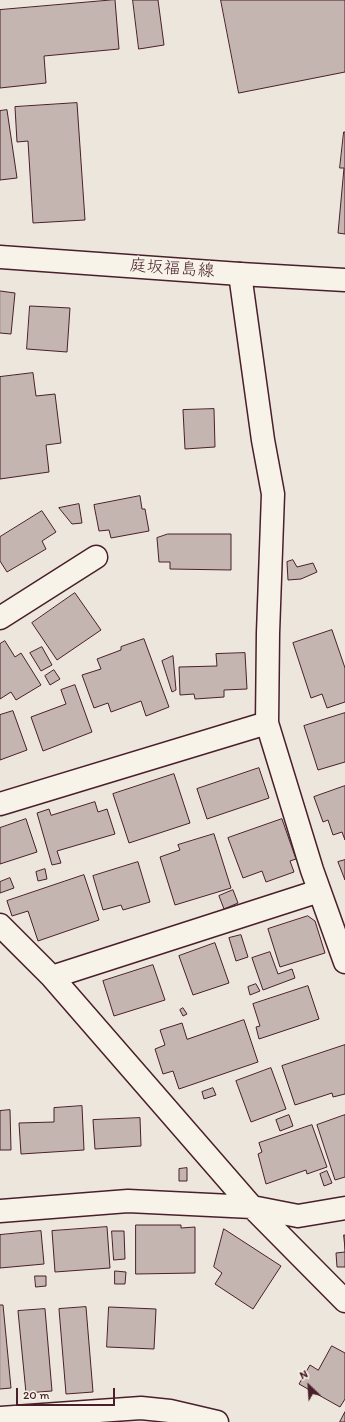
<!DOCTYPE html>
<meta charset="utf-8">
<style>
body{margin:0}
#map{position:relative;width:345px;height:1422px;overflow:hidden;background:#ece6dd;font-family:Itim,sans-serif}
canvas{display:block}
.north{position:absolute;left:289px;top:1366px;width:40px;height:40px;-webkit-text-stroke:3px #f7f3e8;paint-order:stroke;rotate:335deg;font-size:11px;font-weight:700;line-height:16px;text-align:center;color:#4a1f2b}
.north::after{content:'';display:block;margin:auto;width:14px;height:18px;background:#4a1f2b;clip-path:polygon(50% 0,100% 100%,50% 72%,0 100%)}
.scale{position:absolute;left:16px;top:1388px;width:99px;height:18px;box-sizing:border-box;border:2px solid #4a1f2b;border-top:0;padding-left:5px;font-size:12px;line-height:14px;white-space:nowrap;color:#4a1f2b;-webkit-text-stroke:3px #f7f3e8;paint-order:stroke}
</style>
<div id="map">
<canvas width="345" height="1422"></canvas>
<div class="north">N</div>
<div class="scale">20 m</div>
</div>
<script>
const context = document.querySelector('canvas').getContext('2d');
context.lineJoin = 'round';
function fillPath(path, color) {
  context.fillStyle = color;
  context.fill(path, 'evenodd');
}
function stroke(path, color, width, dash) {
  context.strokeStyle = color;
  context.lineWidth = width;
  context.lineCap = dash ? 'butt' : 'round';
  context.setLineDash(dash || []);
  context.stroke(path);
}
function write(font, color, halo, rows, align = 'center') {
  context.font = font + ' Itim,"Klee One",sans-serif';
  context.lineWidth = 3;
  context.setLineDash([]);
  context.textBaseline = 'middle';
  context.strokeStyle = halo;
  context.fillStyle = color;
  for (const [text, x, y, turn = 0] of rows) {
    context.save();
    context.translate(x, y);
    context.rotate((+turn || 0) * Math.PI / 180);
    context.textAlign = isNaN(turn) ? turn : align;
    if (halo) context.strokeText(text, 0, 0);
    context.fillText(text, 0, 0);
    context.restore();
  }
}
const building = new Path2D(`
 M 115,0 L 119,49 L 44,56 L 46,83 L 0,88 L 0,10 Z
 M 133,0 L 158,0 L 164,45 L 139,49 Z
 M 221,0 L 345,0 L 345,72 L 239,93 Z
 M 77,103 L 85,220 L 33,223 L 28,141 L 17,142 L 15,107 Z
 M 7,110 L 17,178 L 0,180 L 0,111 Z
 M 344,132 L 345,132 L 345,234 L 338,233 L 344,168 L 340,168 Z
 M 0,291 L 15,293 L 11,334 L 0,333 Z
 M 30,306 L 70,308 L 67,352 L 27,349 Z
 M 33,373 L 36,396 L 55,394 L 61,443 L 46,445 L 49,472 L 0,479 L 0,377 Z
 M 214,409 L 215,447 L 185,449 L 183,410 Z
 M 140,496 L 142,509 L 145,509 L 149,531 L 111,538 L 109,530 L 99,531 L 94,505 Z
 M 79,504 L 82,523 L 72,524 L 59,508 Z
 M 42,511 L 56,532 L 42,541 L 46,549 L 7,572 L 0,561 L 0,537 Z
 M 168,534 L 231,534 L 231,570 L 170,569 L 170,562 L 159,562 L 157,538 Z
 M 293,560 L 297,567 L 313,563 L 317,572 L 301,579 L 288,580 L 287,562 Z
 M 75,593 L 101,630 L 57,660 L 32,623 Z
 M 332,630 L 345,668 L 345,702 L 327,708 L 322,694 L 311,698 L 293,643 Z
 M 144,639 L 169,707 L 146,716 L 141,701 L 111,712 L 108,703 L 94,708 L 82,675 L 101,669 L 97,659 L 121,650 L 121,647 Z
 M 5,641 L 15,657 L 21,653 L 41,685 L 16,700 L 11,692 L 0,699 L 0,644 Z
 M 42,647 L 52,665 L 41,671 L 30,653 Z
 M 245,653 L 247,689 L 224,690 L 224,697 L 195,699 L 194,694 L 180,695 L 179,667 L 217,666 L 216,654 Z
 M 173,656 L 176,690 L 172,692 L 162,661 Z
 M 54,670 L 60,679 L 50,685 L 45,676 Z
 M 75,685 L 92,732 L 43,751 L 31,717 L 66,704 L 61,690 Z
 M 13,711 L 27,750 L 0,760 L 0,715 Z
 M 345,713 L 345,762 L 318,770 L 304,726 Z
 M 259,768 L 269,798 L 207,819 L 197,789 Z
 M 174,774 L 190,823 L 129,843 L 113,794 Z
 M 345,786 L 345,840 L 342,832 L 333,835 L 328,820 L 323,822 L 314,797 Z
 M 95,802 L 98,812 L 107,809 L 115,834 L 57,851 L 61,863 L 52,865 L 37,813 L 49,809 L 51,815 Z
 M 26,819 L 37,852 L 0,864 L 0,828 Z
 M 282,819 L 296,859 L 290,861 L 294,872 L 266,882 L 262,871 L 243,878 L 228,838 Z
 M 214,834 L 231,888 L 175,905 L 160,857 L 180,850 L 178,845 Z
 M 345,860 L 345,880 L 338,862 Z
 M 138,862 L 150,902 L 123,910 L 121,905 L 103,910 L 93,876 Z
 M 45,869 L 47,879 L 38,881 L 36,872 Z
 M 84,875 L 99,920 L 38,941 L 28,911 L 12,916 L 7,901 Z
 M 10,878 L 14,888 L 0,893 L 0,882 Z
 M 233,890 L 238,903 L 224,909 L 219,896 Z
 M 308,916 L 315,921 L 325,953 L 280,967 L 268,929 Z
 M 241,935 L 248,957 L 236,961 L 229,938 Z
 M 215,943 L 229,983 L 193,995 L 179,956 Z
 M 270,952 L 278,974 L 292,969 L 295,978 L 263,990 L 252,958 Z
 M 153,965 L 165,1000 L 114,1016 L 103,981 Z
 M 256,984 L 260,991 L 250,995 L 248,987 Z
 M 308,986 L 319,1019 L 259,1039 L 256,1027 L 260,1026 L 253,1004 Z
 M 183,1008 L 187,1014 L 183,1016 L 180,1010 Z
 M 244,1020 L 258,1062 L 179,1089 L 173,1071 L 163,1074 L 155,1049 L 165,1045 L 160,1030 L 182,1023 L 187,1039 Z
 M 345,1045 L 345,1094 L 333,1097 L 332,1093 L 295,1105 L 282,1066 Z
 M 271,1068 L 286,1109 L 251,1122 L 236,1081 Z
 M 213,1088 L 216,1095 L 204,1099 L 202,1092 Z
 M 82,1106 L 84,1150 L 21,1154 L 19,1123 L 54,1122 L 54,1108 Z
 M 10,1110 L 11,1150 L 0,1150 L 0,1111 Z
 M 289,1115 L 293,1126 L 280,1131 L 276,1120 Z
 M 345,1115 L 345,1177 L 335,1180 L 317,1125 Z
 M 140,1118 L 141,1146 L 95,1149 L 93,1120 Z
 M 312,1125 L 327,1167 L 307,1174 L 306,1170 L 266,1184 L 258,1154 L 262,1152 L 259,1143 Z
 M 187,1168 L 187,1181 L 179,1181 L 179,1169 Z
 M 327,1171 L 332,1183 L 324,1186 L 320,1174 Z
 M 136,1225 L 181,1225 L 181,1228 L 195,1227 L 195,1273 L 136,1274 Z
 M 107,1227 L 110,1268 L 55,1272 L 52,1231 Z
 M 224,1229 L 281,1266 L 253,1309 L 215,1284 L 222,1273 L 214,1267 Z
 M 41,1231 L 44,1264 L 0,1268 L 0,1235 Z
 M 112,1231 L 124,1231 L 125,1259 L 114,1260 Z
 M 344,1235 L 345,1235 L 345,1267 L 337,1267 L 336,1253 L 345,1252 Z
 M 115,1271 L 126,1272 L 125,1284 L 115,1284 Z
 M 35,1276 L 46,1276 L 46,1286 L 36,1287 Z
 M 0,1305 L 3,1305 L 11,1388 L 0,1389 Z
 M 86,1307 L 93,1392 L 66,1394 L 59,1309 Z
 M 109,1307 L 156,1309 L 154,1349 L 107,1347 Z
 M 45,1309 L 52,1391 L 26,1393 L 18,1311 Z
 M 332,1346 L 345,1353 L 345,1399 L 340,1407 L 299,1384 L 310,1365 L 318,1370 Z
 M 345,1412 L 345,1422 L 340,1422 Z`);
const minor = new Path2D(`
 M 240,274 L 263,440 L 273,494 L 268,633 L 267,723 L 312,870 L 345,962
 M 0,618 L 96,557
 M 0,804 L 267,723
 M 0,925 L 52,977 L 252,1207 L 345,1301
 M 52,977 L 319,891
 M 0,1211 L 128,1201 L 252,1207 L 298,1216 L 345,1208
 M 0,1418 L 141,1408 L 170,1411 L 217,1422`);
const major = new Path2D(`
 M 0,257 L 240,274 L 345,280`);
const streetNames = [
 ["庭坂福島線",172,269,4]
];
fillPath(building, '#c4b5b0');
stroke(building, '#4a1f2b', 1);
stroke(minor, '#4a1f2b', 25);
stroke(major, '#4a1f2b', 25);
stroke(minor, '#f7f3e8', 22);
stroke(major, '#f7f3e8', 22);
write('17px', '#4a1f2b', '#f7f3e8', streetNames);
</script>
